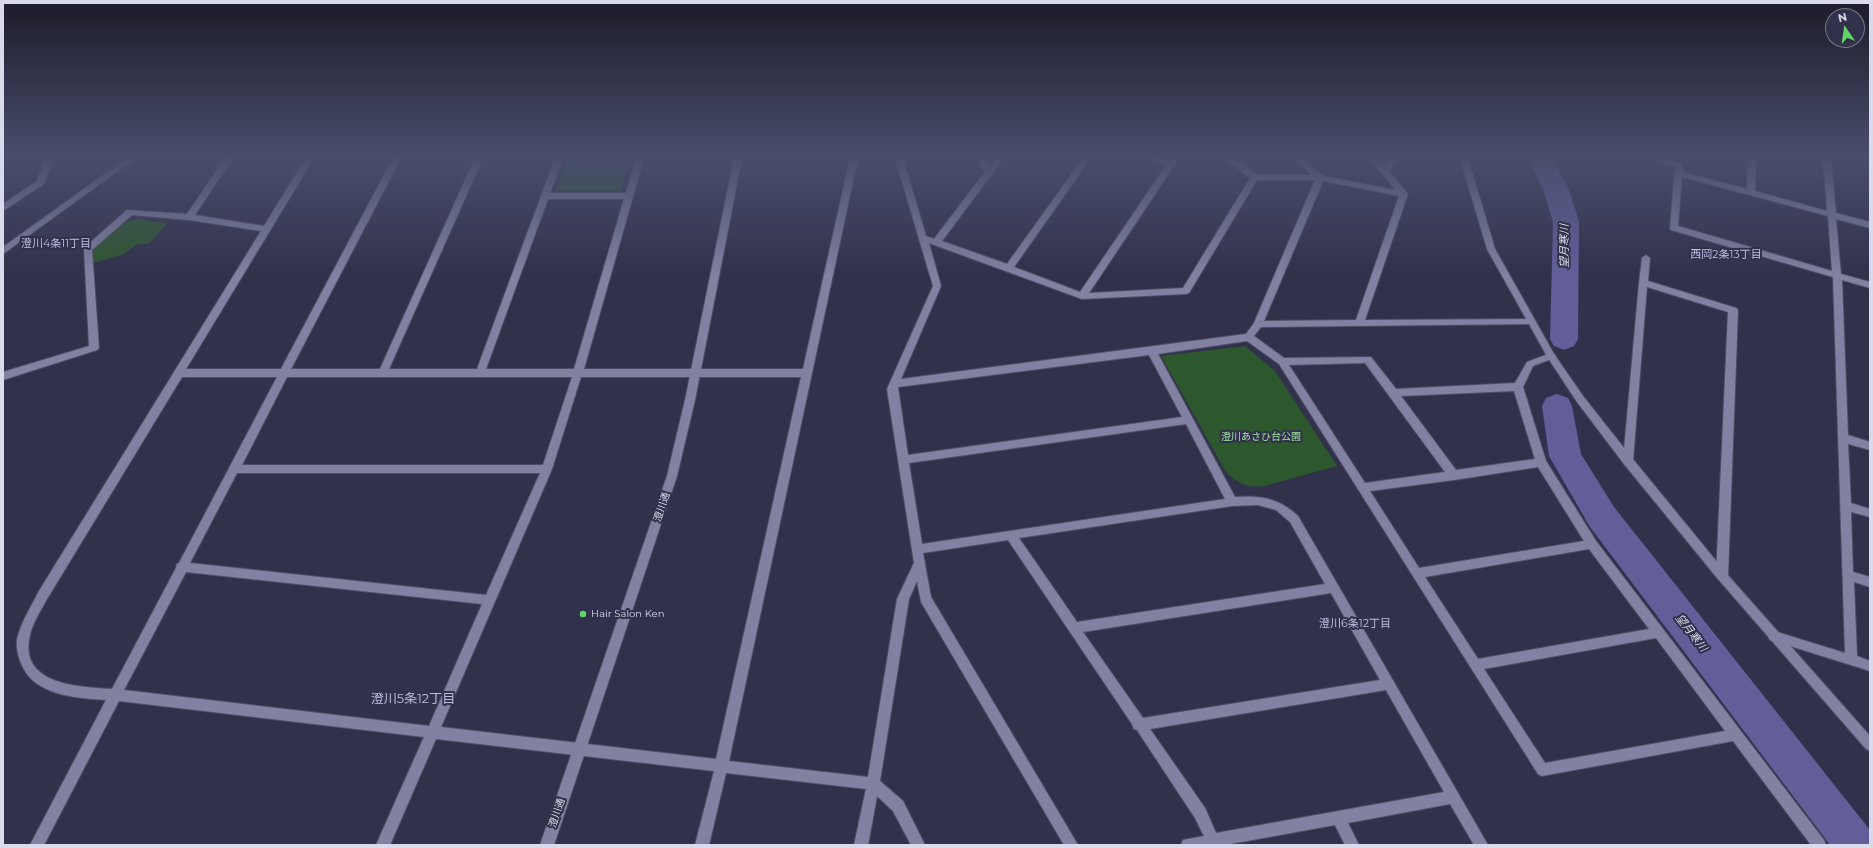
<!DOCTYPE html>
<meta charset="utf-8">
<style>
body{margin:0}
#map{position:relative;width:1873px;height:848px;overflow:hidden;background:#32314c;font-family:Montserrat,sans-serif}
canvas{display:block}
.frame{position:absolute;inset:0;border:4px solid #d9daeb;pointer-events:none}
.north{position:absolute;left:1825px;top:8px;width:40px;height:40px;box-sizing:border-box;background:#32314c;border:1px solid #75758c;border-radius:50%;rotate:347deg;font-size:11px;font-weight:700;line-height:16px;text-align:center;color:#d9daeb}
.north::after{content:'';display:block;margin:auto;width:14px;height:18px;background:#64d467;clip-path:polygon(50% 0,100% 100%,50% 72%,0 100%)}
</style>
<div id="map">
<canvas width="1873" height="848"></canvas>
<div class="frame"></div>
<div class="north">N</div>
</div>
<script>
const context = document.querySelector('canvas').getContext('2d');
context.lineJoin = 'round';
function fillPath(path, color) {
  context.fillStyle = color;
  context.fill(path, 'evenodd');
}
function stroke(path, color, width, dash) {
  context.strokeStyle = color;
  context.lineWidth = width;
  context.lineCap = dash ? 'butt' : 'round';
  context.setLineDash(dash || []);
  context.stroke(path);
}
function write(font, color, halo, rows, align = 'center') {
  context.font = font + ' Montserrat,"Noto Sans JP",sans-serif';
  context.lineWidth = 4;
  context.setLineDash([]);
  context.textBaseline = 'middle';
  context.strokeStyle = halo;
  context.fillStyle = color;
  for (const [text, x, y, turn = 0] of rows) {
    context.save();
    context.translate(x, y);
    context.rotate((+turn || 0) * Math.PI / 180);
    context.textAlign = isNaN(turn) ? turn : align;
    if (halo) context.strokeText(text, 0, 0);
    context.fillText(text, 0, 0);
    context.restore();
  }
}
const green = new Path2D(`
 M 569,158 L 631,158 L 620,191 L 556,191 Z
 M 139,219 L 167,223 L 149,244 L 138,244 L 122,255 L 92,263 L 93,249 L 122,222 Z
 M 1245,346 L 1275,371 L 1337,466 L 1261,487 C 1256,485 1253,487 1248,486 C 1241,484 1230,477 1226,472 L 1161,356 Z`);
const river = new Path2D(`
 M 1528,158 L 1552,158 L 1569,189 L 1579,222 L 1578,339 L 1574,346 L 1564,350 L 1554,346 L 1550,339 L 1553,222 L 1543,189 Z
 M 1557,394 L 1568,398 L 1572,406 L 1581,454 L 1614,507 L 1870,830 L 1870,845 L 1830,845 L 1590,527 L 1549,456 L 1542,406 L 1546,398 Z`);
const street = new Path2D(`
 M 46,158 L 54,158 L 44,184 L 3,211 L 3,204 L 37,181 Z
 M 127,158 L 136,158 L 3,254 L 3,247 Z
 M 225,158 L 233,158 L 195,215 L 264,226 L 306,158 L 314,158 L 186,369 L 281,369 L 393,158 L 401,158 L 291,369 L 380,369 L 475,158 L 483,158 L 389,369 L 477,369 L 555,158 L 563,158 L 550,193 L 626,193 L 636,158 L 644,158 L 584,369 L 803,369 L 850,158 L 858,158 L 729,761 L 868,777 L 897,599 L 914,563 L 887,389 L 933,286 L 895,158 L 903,158 L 926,236 L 934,239 L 984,173 L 978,158 L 986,158 L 989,166 L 996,158 L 1004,158 L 942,241 L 1007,264 L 1083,158 L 1091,158 L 1014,267 L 1080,292 L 1167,164 L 1149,160 L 1148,158 L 1161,158 L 1169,160 L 1170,158 L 1178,158 L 1176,163 L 1089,293 L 1183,288 L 1250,178 L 1225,158 L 1234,158 L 1256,174 L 1312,175 L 1293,158 L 1301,158 L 1323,176 L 1396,190 L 1368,158 L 1376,158 L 1384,166 L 1389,158 L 1397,158 L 1389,171 L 1408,194 L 1365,320 L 1531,319 L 1536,322 L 1534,324 L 1261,327 L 1254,336 L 1284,358 L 1371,357 L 1396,389 L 1515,383 L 1527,362 L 1551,353 L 1554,354 L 1556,356 L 1554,358 L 1533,366 L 1523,387 L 1546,461 L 1596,541 L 1824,840 L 1826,845 L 1811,845 L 1733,741 L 1542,776 L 1538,774 L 1279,364 L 1247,341 L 1158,354 L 1235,497 C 1260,495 1279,498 1298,516 L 1488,845 L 1474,845 L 1450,804 L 1348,823 L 1359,845 L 1345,845 L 1335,825 L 1225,845 L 1181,845 L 1183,840 L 1204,836 L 1195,818 L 1137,730 L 1134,729 L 1132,724 L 1008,540 L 923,553 L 931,597 L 1078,845 L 1064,845 L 921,602 L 917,581 L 909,599 L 880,781 L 903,801 L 925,845 L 911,845 L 893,811 L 877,796 L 868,845 L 854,845 L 866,789 L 726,773 L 709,845 L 695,845 L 714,771 L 436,739 L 390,845 L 376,845 L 424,737 L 119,701 L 44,845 L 30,845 L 106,700 C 77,698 33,696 21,663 C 18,656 16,647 17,639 C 21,622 31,607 39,591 L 261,231 L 189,220 L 132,215 L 92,250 L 99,348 L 97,350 L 3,380 L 3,372 L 89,346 L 84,249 L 85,247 L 127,210 L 187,214 ZM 1257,180 L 1315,180 L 1254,323 L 1246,334 L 901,379 L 941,286 L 929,243 L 1082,299 L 1186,294 L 1189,293 ZM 1323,181 L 1399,196 L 1356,320 L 1264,321 ZM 548,199 L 624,199 L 574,369 L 486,369 ZM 1149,355 L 1182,417 L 908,455 L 898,387 ZM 1365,363 L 1445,472 L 1365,483 L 1289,365 ZM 182,377 L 277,377 L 179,563 L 177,564 L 176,568 L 112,689 C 82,687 22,686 29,640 C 31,625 40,612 47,599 ZM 287,377 L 572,377 L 543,465 L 242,465 ZM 581,377 L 801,377 L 716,759 L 441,727 L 552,469 ZM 1514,391 L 1535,459 L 1456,470 L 1401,396 ZM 1186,424 L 1225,499 L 922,544 L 909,463 ZM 1538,467 L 1584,541 L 1419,568 L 1370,491 L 1454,480 ZM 237,473 L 540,473 L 486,595 L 190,563 ZM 1258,505 L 1276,510 L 1290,522 L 1325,584 L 1077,622 L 1019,538 L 1232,506 ZM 1589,549 L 1649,629 L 1478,659 L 1425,577 ZM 186,572 L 482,604 L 429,726 L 124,690 ZM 1331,593 L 1380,680 L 1143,718 L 1083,632 ZM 1656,638 L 1725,731 L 1545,763 L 1484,669 ZM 1386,690 L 1444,792 L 1216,833 L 1205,808 L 1150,729 Z
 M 1650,158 L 1661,158 L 1682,164 L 1683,172 L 1747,189 L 1748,158 L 1756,158 L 1755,191 L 1827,211 L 1823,158 L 1831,158 L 1836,213 L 1870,222 L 1870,228 L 1836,219 L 1841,274 L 1870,282 L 1870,288 L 1842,280 L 1848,435 L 1870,442 L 1870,450 L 1848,444 L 1851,503 L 1870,509 L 1870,517 L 1851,512 L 1853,572 L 1870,577 L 1870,587 L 1854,582 L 1857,656 L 1870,661 L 1870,671 L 1774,641 L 1770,640 L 1768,636 L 1770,632 L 1774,631 L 1845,653 L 1833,277 L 1671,230 L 1670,228 L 1675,167 ZM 1682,177 L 1828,216 L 1832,271 L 1678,226 Z
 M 1646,255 L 1650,258 L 1648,281 L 1736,308 L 1738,310 L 1728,576 L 1726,579 L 1722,581 L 1718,579 L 1716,576 L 1728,312 L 1647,287 L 1633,461 L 1632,464 L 1624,464 L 1623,461 L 1639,283 L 1642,258 Z`);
const secondary = new Path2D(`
 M 734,158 L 742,158 L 695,400 L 677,476 L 554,845 L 540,845 L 667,476 L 685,400 Z
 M 1460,158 L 1468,158 L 1495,249 L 1554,354 L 1583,396 L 1632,458 L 1726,573 L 1870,736 L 1870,751 L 1866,749 L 1718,579 L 1624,464 L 1577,402 L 1548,358 L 1487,249 Z`);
const markers = [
 [583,614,4,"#64d467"]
];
const parkNames = [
 ["澄川あさひ台公園",1261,437]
];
const streetNames = [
 ["澄川通",662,507,-71],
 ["澄川通",557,813,-71]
];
const poiNames = [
 ["Hair Salon Ken",591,614]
];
const neighbourhoodNames = [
 ["澄川4条11丁目",56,244],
 ["西岡2条13丁目",1726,255],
 ["澄川6条12丁目",1355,624]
];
const waterNames = [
 ["望月寒川",1565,246,-90],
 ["望月寒川",1691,633,52]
];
const nearNeighbourhoodnames = [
 ["澄川5条12丁目",413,699]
];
fillPath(green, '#2d572d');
fillPath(river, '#615e99');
stroke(street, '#4f4e66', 2);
stroke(secondary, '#4f4e66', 2);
fillPath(street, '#8181a1');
fillPath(secondary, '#8181a1');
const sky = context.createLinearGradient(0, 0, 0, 276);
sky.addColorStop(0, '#1c1b2a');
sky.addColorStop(0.57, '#494e6c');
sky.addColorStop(1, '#494e6c00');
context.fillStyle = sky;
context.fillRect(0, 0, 1873, 276);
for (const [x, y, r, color] of markers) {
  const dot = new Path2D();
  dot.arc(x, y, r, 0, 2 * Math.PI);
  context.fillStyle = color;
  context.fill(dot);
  stroke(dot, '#32314c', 1.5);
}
write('10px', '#9fe79e', '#32314c', parkNames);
write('10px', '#d9daeb', '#32314c', streetNames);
write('10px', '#d9daeb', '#32314c', poiNames, 'left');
write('11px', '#bcbcde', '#32314c', neighbourhoodNames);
write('italic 11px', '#dedff1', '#32314c', waterNames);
write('13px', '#bcbcde', '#32314c', nearNeighbourhoodnames);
</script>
